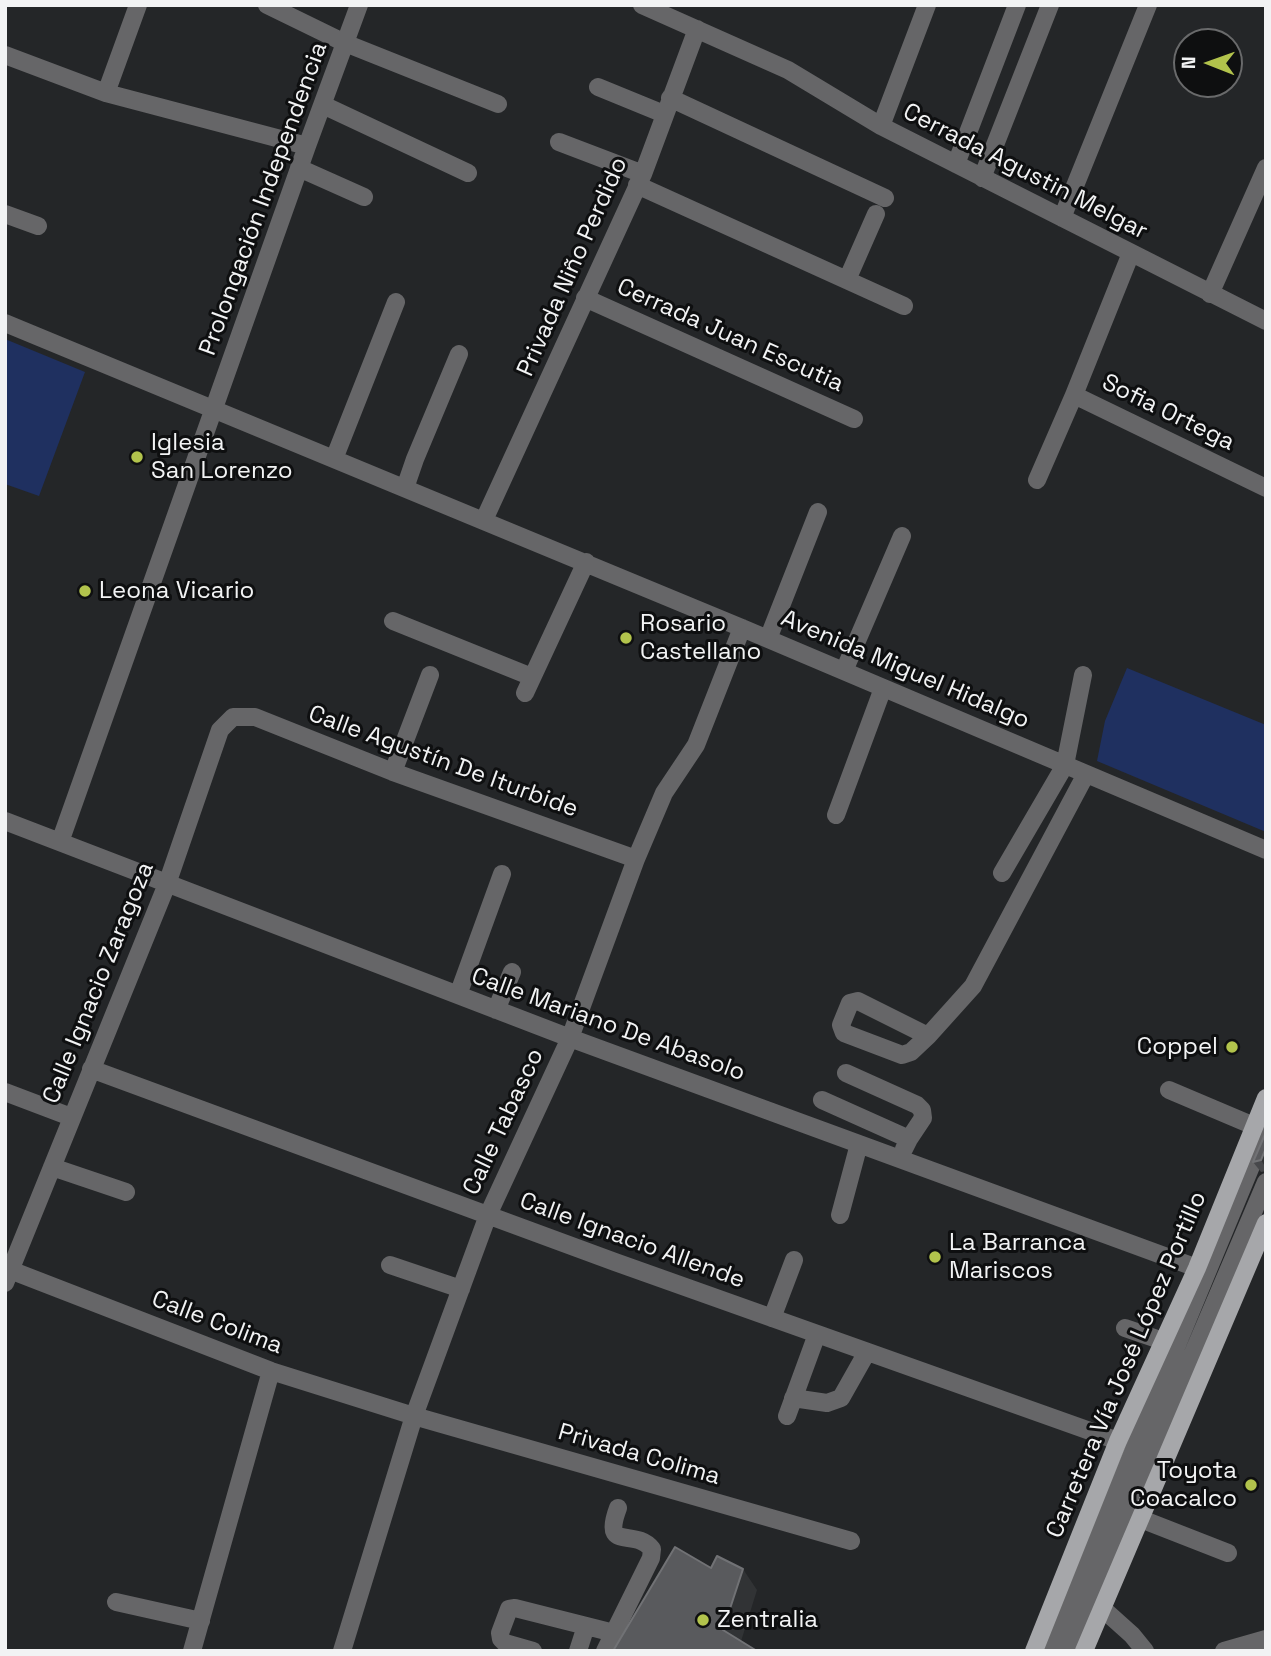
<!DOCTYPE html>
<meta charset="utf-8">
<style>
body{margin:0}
#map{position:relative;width:1271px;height:1656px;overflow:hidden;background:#242628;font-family:"Space Grotesk",sans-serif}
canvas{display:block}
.frame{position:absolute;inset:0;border:7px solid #f2f3f4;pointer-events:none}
.north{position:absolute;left:1173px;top:28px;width:70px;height:70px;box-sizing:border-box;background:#0e0f10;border:2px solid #696a6b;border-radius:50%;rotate:271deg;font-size:19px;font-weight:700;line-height:28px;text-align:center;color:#f2f3f4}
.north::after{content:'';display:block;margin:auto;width:24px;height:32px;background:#b2c34c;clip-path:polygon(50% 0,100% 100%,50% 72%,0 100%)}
</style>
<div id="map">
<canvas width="1271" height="1656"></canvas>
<div class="frame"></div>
<div class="north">N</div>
</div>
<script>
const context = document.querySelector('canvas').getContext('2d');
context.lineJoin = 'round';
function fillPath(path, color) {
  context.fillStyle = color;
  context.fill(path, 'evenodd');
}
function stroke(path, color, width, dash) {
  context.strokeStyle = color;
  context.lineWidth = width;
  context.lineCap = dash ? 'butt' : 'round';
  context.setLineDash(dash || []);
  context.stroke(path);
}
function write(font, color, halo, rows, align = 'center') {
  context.font = font + ' "Space Grotesk",sans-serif';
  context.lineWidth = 6;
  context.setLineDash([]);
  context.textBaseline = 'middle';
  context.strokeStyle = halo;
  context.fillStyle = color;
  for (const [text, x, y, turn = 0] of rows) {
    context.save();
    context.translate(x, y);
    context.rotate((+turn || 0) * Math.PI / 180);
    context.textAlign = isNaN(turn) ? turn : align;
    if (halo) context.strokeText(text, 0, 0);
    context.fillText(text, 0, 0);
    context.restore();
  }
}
const green = new Path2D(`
 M 5,339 L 85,372 L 39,496 L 5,484 Z
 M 1127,668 L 1266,725 L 1266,832 L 1097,761 L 1105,721 Z`);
const minor = new Path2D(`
 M 267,5 L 345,43 L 498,104
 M 642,5 L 788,70 L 881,126 L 1266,321
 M 5,55 L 106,93 L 307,146
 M 598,87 L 664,114
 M 106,93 L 138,5
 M 670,98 L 885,198
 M 323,105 L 468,173
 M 881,126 L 927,5
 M 559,142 L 643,174
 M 956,164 L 1017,5
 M 299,168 L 364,197
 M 982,178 L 1050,5
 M 637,185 L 904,306
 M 5,214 L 38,226
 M 1062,218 L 1148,5
 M 847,280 L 876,214
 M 1210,294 L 1266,168
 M 585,298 L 854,419
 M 5,323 L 742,628 L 1266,850
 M 1074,395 L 1266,488
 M 334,459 L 396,302
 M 1037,480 L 1074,395 L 1131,253
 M 405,488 L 415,459 L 459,354
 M 484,520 L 643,174 L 697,29
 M 393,621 L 532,677
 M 768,639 L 818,512
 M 844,671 L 902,536
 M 525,693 L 586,562
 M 393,772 L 430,675
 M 836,815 L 883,688
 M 5,821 L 570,1038 L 1197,1268
 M 60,842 L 307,146 L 359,5
 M 1002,873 L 1065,765 L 1083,675
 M 458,995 L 502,874
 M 496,1010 L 512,972
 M 928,1036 L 858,1001 L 850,1003 L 841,1025 L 844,1033 L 902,1055 L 911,1052 L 928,1036 L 973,986 L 1086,774
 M 91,1069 L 615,1262 L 1118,1441
 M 846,1073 L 917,1105 L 922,1110 L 923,1118 L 909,1139
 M 1169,1090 L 1254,1126
 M 5,1092 L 71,1117
 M 822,1100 L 909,1139 L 904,1149
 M 52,1167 L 126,1192
 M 840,1215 L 859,1144
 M 390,1265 L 461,1289
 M 5,1268 L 271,1371 L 414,1416 L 851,1541
 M 5,1283 L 167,884 L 220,730 L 233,717 L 255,717 L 393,772 L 636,859
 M 772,1318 L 794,1260
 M 1125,1328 L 1163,1341
 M 793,1398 L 827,1403 L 841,1398 L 867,1352
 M 787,1416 L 817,1334
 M 1141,1519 L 1228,1553
 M 116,1602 L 201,1621
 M 1103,1609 L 1132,1635 L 1145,1651
 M 192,1651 L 271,1371
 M 342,1651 L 414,1416 L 488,1215 L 570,1038 L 636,859 L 664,793 L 696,745 L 742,628
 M 533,1651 L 505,1643 L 501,1639 L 500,1633 L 509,1609 L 515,1608 L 614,1633
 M 578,1651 L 586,1626
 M 605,1651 L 651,1558 L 652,1549 C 635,1527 601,1553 618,1508
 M 1050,1651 L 1266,1130
 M 1066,1651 L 1266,1182
 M 1224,1651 L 1266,1639`);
const major = new Path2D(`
 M 1034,1651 L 1118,1441 L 1197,1268 L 1266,1098
 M 1084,1651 L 1266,1223`);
const wall = new Path2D(`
 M 1266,1132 L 1266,1171 L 1261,1172 L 1253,1162 Z`);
const shadedWall = new Path2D(`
 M 1266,1148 L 1266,1168 L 1261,1160 Z
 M 743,1569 L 757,1590 L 738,1651 L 723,1630 Z`);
const building = new Path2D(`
 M 1266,1132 L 1266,1148 L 1261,1160 L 1253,1162 Z
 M 675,1547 L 711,1568 L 717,1556 L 743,1569 L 723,1630 L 757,1651 L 613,1651 Z`);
const markers = [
 [137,457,7,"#b2c34c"],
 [85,591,7,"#b2c34c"],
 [626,638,7,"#b2c34c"],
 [1232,1047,7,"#b2c34c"],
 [935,1257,7,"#b2c34c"],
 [1251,1485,7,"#b2c34c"],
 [703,1620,7,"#b2c34c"]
];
const streetNames = [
 ["Cerrada Agustin Melgar",1025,172,27],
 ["Prolongación Independencia",264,199,-70],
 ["Privada Niño Perdido",573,267,-66],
 ["Cerrada Juan Escutia",730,336,24],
 ["Sofia Ortega",1168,413,26],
 ["Avenida Miguel Hidalgo",905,670,23],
 ["Calle Agustín De Iturbide",443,762,20],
 ["Calle Ignacio Zaragoza",99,983,-68],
 ["Calle Mariano De Abasolo",608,1025,20],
 ["Calle Tabasco",504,1122,-65],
 ["Calle Ignacio Allende",632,1241,20],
 ["Calle Colima",217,1323,21],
 ["Carretera Vía José López Portillo",1127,1365,-67],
 ["Privada Colima",639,1455,16]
];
const poiNames = [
 ["Iglesia",151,443],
 ["San Lorenzo",151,471],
 ["Leona Vicario",99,591],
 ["Rosario",640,624],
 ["Castellano",640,652],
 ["Coppel",1218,1047,"right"],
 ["La Barranca",949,1243],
 ["Mariscos",949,1271],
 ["Toyota",1237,1471,"right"],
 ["Coacalco",1237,1499,"right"],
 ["Zentralia",717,1620]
];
fillPath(green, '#1f3060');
stroke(minor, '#666668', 18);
stroke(major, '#a6a7aa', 18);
fillPath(wall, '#47484b');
fillPath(shadedWall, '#313335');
fillPath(building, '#595a5d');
stroke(building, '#717275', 2);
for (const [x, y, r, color] of markers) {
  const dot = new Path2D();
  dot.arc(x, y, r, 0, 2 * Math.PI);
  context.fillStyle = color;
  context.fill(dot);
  stroke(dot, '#0e0f10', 2.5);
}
write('24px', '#f2f3f4', '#0e0f10', streetNames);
write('24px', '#f2f3f4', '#0e0f10', poiNames, 'left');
</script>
